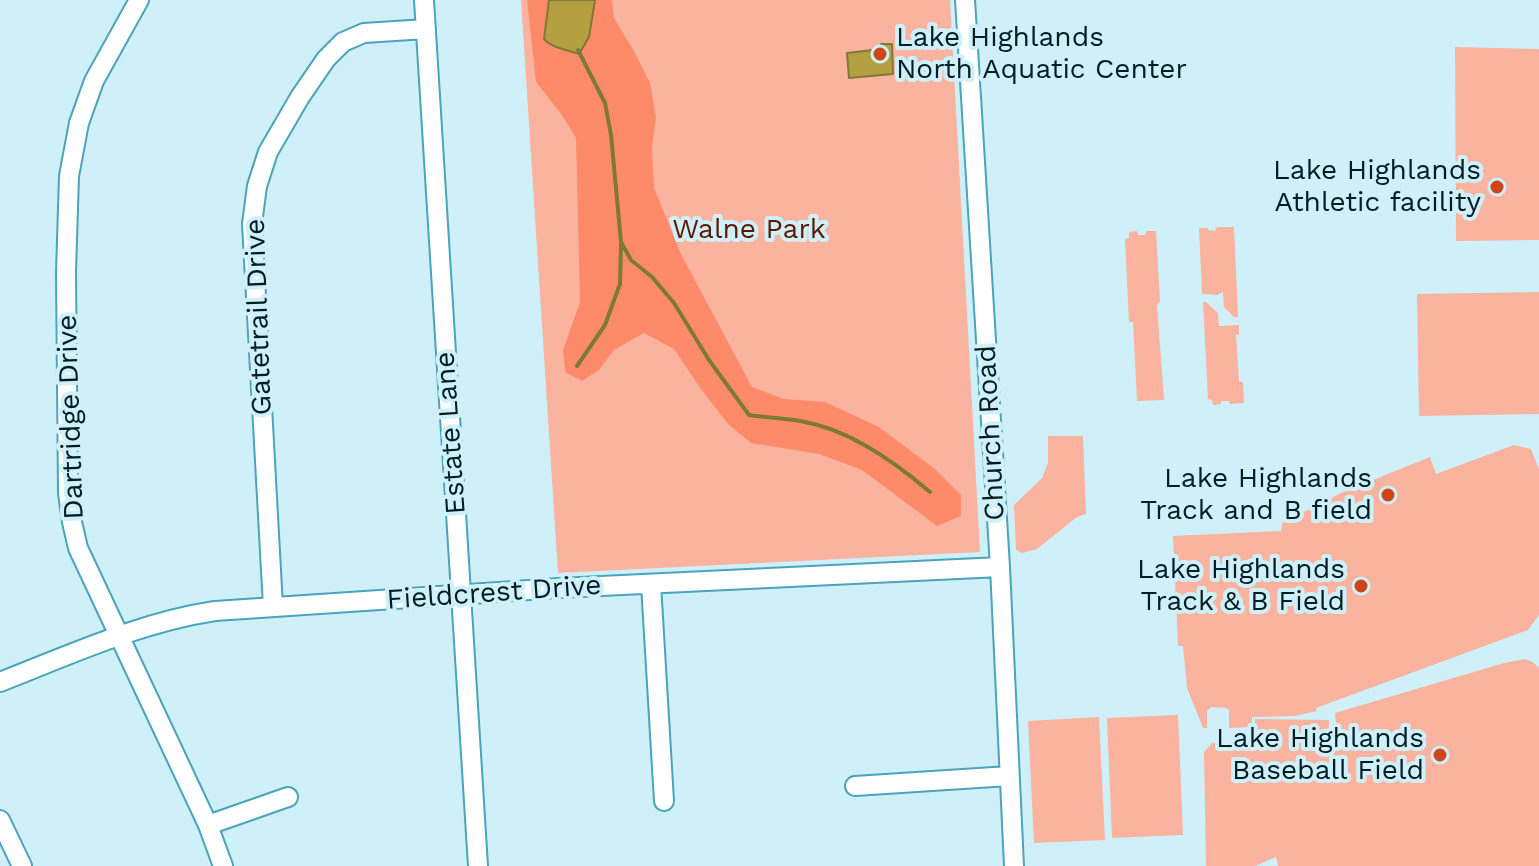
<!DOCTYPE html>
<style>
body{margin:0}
canvas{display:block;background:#cff0f9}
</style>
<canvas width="1539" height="866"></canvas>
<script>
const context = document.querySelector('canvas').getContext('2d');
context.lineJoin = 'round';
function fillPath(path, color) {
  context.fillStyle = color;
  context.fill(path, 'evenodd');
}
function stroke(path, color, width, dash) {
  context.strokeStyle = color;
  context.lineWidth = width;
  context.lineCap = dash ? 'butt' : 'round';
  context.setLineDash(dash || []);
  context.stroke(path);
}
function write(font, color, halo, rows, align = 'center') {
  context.font = font + ' "Work Sans",sans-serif';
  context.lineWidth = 8;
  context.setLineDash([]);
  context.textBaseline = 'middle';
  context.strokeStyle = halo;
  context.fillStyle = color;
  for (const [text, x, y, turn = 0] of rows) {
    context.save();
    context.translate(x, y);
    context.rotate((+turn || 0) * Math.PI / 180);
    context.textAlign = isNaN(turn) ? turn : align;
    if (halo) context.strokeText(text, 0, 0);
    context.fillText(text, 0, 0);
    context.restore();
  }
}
const green = new Path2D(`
 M 521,0 L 950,0 L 980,552 L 558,573 Z
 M 1455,47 L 1539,49 L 1539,240 L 1456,241 Z
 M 1217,227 L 1234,227 L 1238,317 L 1234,317 L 1224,307 L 1223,292 L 1217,295 L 1202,294 L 1199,228 L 1208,228 L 1208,230 L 1215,231 Z
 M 1137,231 L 1138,235 L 1145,235 L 1146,231 L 1156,231 L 1160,302 L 1157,305 L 1164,400 L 1137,401 L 1133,322 L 1129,322 L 1125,239 L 1129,238 L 1129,232 Z
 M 1539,292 L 1539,414 L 1419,416 L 1417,294 Z
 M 1203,302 L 1206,302 L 1218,313 L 1219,326 L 1239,325 L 1239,335 L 1236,335 L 1239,381 L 1243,382 L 1244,403 L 1230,404 L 1229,401 L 1221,401 L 1221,404 L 1213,405 L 1212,400 L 1208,399 Z
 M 1048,436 L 1083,436 L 1086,514 L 1077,517 L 1037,549 L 1022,553 L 1016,550 L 1014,505 L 1042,478 L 1048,463 Z
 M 1514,445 L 1531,449 L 1539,469 L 1539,615 L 1528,630 L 1316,708 L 1317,711 L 1295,716 L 1252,717 L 1252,727 L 1229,728 L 1229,710 L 1226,708 L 1211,707 L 1207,711 L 1207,728 L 1203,728 L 1187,688 L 1183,646 L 1178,646 L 1173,536 L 1280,531 L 1281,532 L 1283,520 L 1310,509 L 1343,492 L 1430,457 L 1436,474 Z
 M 1525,659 L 1533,662 L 1539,668 L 1539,866 L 1278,866 L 1276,857 L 1255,866 L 1206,866 L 1204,752 L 1212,743 L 1260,743 L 1260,738 L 1255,738 L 1255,719 L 1329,720 L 1329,743 L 1338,743 L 1335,713 L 1504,663 Z
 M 1178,715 L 1183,835 L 1112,838 L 1107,718 Z
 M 1099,717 L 1105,840 L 1034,843 L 1028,721 Z`);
const forest = new Path2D(`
 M 527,0 L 612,0 L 614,18 L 634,51 L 650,83 L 656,117 L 652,147 L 654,188 L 681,254 L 752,387 L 784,399 L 825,402 L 879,427 L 935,469 L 961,495 L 961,516 L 937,526 L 862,470 L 819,454 L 751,443 L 728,424 L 701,389 L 674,349 L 644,333 L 614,350 L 599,370 L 582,381 L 565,372 L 563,350 L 580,302 L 576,138 L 562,115 L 536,82 Z`);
const water = new Path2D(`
 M 549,0 L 595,0 L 589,37 L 579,54 C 568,50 552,48 544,39 Z
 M 881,44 L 892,44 L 893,74 L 849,78 L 847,53 L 881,49 Z`);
const stream = new Path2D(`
 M 578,50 L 605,103 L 611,135 L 621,242 L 631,260 L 652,277 L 674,303 L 709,360 L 749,415 C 767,418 786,418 805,422 C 849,430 896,463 930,492
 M 577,366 L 605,325 L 620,284 L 621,244`);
const minor = new Path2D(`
 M 139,0 L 94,81 L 79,123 L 69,176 L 66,272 L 68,493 L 72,522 L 78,548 L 208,825 L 223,866
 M 424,0 L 478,866
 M 965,0 L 1000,567 L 1014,866
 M 651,584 L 664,801
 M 273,607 L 252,224 L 257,186 L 268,152 L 300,97 L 326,59 L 343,42 L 364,33 L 426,29
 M 0,682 C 69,655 141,622 215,611 L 559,588 L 1000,567
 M 855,786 L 1009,776
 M 0,820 L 22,866
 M 208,825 L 288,797`);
const markers = [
 [880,54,8,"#cd4518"],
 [1497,187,8,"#cd4518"],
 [1388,495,8,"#cd4518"],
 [1361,586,8,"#cd4518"],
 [1440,755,8,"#cd4518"]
];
const poiNames = [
 ["Lake Highlands",896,38,"left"],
 ["North Aquatic Center",896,70,"left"],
 ["Lake Highlands",1481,171],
 ["Athletic facility",1481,203],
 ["Lake Highlands",1372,479],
 ["Track and B field",1372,511],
 ["Lake Highlands",1345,570],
 ["Track & B Field",1345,602],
 ["Lake Highlands",1424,739],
 ["Baseball Field",1424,771]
];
const parkNames = [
 ["Walne Park",749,230]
];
const streetNames = [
 ["Gatetrail Drive",259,317,-92],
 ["Dartridge Drive",71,417,-92],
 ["Estate Lane",451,433,-94],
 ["Church Road",991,433,-93],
 ["Fieldcrest Drive",494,593,-4]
];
fillPath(green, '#fab39f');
fillPath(forest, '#fd8b6a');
fillPath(water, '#b5a041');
stroke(water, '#7f7938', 2);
stroke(stream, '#7f7938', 4);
stroke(minor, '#4aa4bb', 22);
stroke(minor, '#fff', 18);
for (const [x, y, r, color] of markers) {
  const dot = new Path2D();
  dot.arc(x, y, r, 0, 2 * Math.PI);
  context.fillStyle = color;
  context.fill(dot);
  stroke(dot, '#cff0f9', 3);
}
write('28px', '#011d24', '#cff0f9', poiNames, 'right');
write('28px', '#5d1701', '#cff0f9', parkNames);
write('28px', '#011d24', '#cff0f9', streetNames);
</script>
